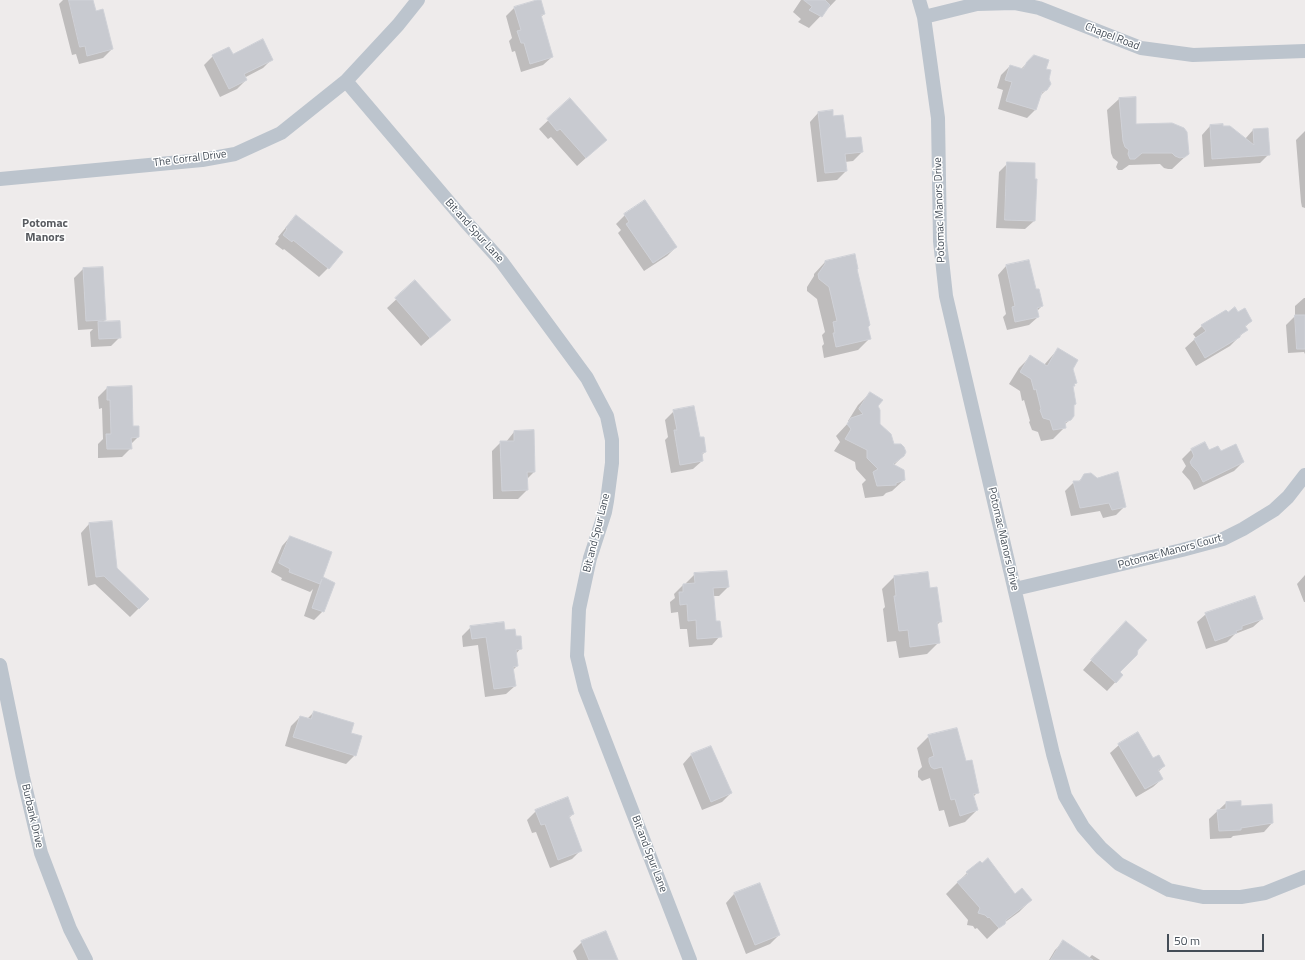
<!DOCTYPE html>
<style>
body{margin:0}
#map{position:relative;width:1305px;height:960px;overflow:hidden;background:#eeebeb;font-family:"Titillium Web",sans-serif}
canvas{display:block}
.scale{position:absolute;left:1167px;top:934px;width:97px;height:18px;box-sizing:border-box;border:2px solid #444d57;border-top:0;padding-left:5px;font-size:12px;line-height:14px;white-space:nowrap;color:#444d57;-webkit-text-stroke:3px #fff;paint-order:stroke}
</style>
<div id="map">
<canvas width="1305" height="960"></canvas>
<div class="scale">50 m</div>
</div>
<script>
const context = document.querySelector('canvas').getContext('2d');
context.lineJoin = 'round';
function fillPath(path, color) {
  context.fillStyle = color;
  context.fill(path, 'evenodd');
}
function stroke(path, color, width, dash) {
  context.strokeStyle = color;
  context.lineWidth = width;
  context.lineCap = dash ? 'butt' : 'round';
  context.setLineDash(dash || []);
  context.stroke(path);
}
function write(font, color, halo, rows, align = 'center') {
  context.font = font + ' "Titillium Web",sans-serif';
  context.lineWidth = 3;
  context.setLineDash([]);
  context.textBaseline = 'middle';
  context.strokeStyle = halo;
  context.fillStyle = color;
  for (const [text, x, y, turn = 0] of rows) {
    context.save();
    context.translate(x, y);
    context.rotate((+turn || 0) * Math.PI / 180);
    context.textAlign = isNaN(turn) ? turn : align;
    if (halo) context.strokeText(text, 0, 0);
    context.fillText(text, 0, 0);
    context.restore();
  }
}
const shadow = new Path2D(`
 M 63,0 L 92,0 L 95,12 L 112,49 L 103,58 L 79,64 L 76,54 L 72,55 L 59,4 Z
 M 801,0 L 836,0 L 809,28 L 798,22 L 801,19 L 793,12 Z
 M 515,7 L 544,14 L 541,17 L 552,57 L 543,65 L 521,72 L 515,51 L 512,52 L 509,41 L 512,38 L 506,16 Z
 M 213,56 L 232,56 L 272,59 L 263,68 L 244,78 L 246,80 L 237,89 L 220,97 L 204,65 Z
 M 1034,56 L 1045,69 L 1046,90 L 1040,96 L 1036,109 L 1027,118 L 998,109 L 1003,90 L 997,88 L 1001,75 L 1010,66 L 1021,69 Z
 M 1119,99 L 1135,125 L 1188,154 L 1172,169 L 1168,169 L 1164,168 L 1160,164 L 1129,165 L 1122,170 L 1118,170 L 1116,167 L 1118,162 L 1113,158 L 1111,153 L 1107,110 Z
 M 570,100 L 597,148 L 577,166 L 551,137 L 548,139 L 539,129 Z
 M 818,113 L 832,117 L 845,139 L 862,152 L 853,161 L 845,162 L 846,171 L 837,180 L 817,182 L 810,122 Z
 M 1210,126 L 1222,127 L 1245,139 L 1253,130 L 1267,129 L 1269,154 L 1260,163 L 1204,167 L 1202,135 Z
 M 1305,131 L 1305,208 L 1302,207 L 1301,202 L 1296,140 Z
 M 1008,163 L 1034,180 L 1034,221 L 1025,229 L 996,228 L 999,172 Z
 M 625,215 L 676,247 L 667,256 L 644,271 L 618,233 L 621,230 L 616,224 Z
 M 297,216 L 328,268 L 319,277 L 284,249 L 283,250 L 275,244 L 279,238 L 278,237 L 288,225 Z
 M 825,262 L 867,327 L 870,338 L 858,350 L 824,358 L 822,346 L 824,344 L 822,335 L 825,332 L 817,299 L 807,291 L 807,287 L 814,276 L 814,274 Z
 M 1006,266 L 1035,291 L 1042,306 L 1037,311 L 1038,317 L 1029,325 L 1007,330 L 1003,317 L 1006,314 L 998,275 Z
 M 83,269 L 105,320 L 102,323 L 120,337 L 111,346 L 91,347 L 90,332 L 93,329 L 78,330 L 74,278 Z
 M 415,282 L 441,328 L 421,346 L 387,308 Z
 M 1304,298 L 1305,298 L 1305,354 L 1304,352 L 1288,353 L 1286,325 L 1295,316 L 1295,306 Z
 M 1227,313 L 1238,314 L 1251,321 L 1245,327 L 1246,330 L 1230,346 L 1196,366 L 1185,348 L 1196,338 L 1193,334 L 1202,326 Z
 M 1058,349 L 1072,369 L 1076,383 L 1072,387 L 1075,404 L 1073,406 L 1071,419 L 1064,425 L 1065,427 L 1053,439 L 1041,441 L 1038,432 L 1032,430 L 1029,422 L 1030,421 L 1024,400 L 1022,401 L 1020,391 L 1009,384 L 1019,368 L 1030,357 L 1044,365 Z
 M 107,388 L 138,437 L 131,444 L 131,448 L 122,457 L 98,458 L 98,444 L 103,439 L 102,408 L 99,409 L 98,397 Z
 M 870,393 L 877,406 L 879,425 L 903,456 L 894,465 L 904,480 L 892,491 L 886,493 L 883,496 L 865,498 L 862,484 L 866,480 L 856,469 L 855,462 L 834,451 L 840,442 L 836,436 L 849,422 L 848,421 L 858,405 Z
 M 674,411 L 699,439 L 705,452 L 701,456 L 702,461 L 693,469 L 671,473 L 665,440 L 668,437 L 665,420 Z
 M 514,432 L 534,472 L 526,480 L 527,490 L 518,499 L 493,499 L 492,451 L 501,442 L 506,442 Z
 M 1205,443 L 1209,451 L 1221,452 L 1243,462 L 1234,471 L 1194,490 L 1190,481 L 1182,472 L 1186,466 L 1182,459 L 1191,450 Z
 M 1085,475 L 1125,506 L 1116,515 L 1103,518 L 1100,511 L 1071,516 L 1065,491 L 1074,482 L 1078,482 Z
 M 89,524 L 116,568 L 148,599 L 130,617 L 95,584 L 88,586 L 81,533 Z
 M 290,537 L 321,577 L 333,583 L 323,611 L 314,620 L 304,616 L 313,589 L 310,592 L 281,580 L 282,578 L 271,572 L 282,546 Z
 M 695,574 L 728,587 L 719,596 L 713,596 L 715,622 L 720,636 L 712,645 L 689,647 L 687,629 L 680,629 L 678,612 L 671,613 L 670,602 L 675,598 L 674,594 L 683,585 L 686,585 L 686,583 Z
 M 1305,575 L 1305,602 L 1304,602 L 1297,584 Z
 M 894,577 L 941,621 L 937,625 L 939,642 L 927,654 L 899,658 L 896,641 L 887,642 L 883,609 L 885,607 L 882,589 Z
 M 1206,614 L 1262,619 L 1253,627 L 1235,634 L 1227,642 L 1206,649 L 1197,622 Z
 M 471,627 L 504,631 L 515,637 L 521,648 L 515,655 L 517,666 L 513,670 L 515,686 L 506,694 L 485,697 L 478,645 L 463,647 L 462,636 Z
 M 1117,631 L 1118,672 L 1122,675 L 1107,691 L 1083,670 Z
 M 314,712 L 350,733 L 355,755 L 346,764 L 285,746 L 291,726 L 300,717 L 307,719 Z
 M 929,736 L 965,763 L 978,792 L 973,797 L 977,810 L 965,822 L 949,827 L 944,810 L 939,811 L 930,778 L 922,781 L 918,777 L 918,771 L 922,767 L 917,748 Z
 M 1119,745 L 1164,766 L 1158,772 L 1162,779 L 1153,787 L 1136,797 L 1110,753 Z
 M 711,747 L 731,793 L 722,802 L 702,810 L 683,764 L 691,755 Z
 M 1226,803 L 1240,807 L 1272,823 L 1264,832 L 1233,836 L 1231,838 L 1210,839 L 1209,819 Z
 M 536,811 L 573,814 L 569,818 L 581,850 L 572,859 L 550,868 L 536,832 L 532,833 L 527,820 Z
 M 980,863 L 1015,895 L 1031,900 L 1019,912 L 1004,923 L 987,939 L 977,928 L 975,929 L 973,926 L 967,925 L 968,920 L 946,894 L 967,873 Z
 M 759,885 L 779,935 L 770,944 L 746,954 L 726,903 L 734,894 Z
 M 582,942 L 617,960 L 577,960 L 573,951 Z
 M 1063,942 L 1089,958 L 1092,955 L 1100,960 L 1049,960 L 1055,950 Z`);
const building = new Path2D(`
 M 69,0 L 93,0 L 96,11 L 103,9 L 113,49 L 87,56 L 85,46 L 80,47 Z
 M 537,0 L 541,0 L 545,14 L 541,15 L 553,57 L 530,64 L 524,43 L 521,43 L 517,31 L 521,30 L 514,7 Z
 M 804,0 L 825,0 L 830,5 L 822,17 L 809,10 L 812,7 Z
 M 263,39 L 273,60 L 244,74 L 247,80 L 229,89 L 212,55 L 229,47 L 233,54 Z
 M 1034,55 L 1049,60 L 1046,69 L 1051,70 L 1049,79 L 1051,84 L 1047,90 L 1042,92 L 1036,110 L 1006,101 L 1012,82 L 1005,80 L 1010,65 L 1023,69 L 1027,62 Z
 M 1136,97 L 1136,124 L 1172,123 L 1184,128 L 1187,132 L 1189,154 L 1185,157 L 1180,158 L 1175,156 L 1172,153 L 1142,153 L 1135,159 L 1130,159 L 1128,154 L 1129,150 L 1125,147 L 1123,141 L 1119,98 Z
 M 570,98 L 607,140 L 586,158 L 560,129 L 557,131 L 547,119 Z
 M 833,110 L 833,116 L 843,115 L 846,138 L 861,137 L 863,152 L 845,154 L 847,171 L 825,173 L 818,112 Z
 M 1223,124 L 1223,126 L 1230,126 L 1254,145 L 1253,129 L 1268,128 L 1270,155 L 1212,159 L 1210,125 Z
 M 1007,162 L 1035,163 L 1035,179 L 1037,179 L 1035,221 L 1005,220 Z
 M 645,200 L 677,247 L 653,263 L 626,224 L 629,222 L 624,214 Z
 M 296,215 L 343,252 L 329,269 L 293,240 L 292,242 L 283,235 L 287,229 L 286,228 Z
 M 855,254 L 858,269 L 857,269 L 870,325 L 868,327 L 871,339 L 836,347 L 833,333 L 835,333 L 833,322 L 837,321 L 829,287 L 819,279 L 818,274 L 825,264 L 825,261 Z
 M 1029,260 L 1036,289 L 1039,289 L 1043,306 L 1037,308 L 1039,317 L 1015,322 L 1012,307 L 1015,306 L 1006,265 Z
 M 103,267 L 106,320 L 86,321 L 83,268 Z
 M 415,280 L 451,320 L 430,338 L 395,298 Z
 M 1235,307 L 1238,312 L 1245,308 L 1252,321 L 1245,326 L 1248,330 L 1240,335 L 1240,337 L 1205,358 L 1194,339 L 1206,331 L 1201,325 L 1226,310 L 1228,312 Z
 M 1295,315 L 1305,315 L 1305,349 L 1297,349 Z
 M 120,321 L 121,338 L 99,339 L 98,322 Z
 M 1058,348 L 1078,360 L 1073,369 L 1077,383 L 1074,384 L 1075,386 L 1073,386 L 1076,404 L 1074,405 L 1074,416 L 1071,420 L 1065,422 L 1066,428 L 1053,430 L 1050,420 L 1043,418 L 1040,410 L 1041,409 L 1036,389 L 1034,390 L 1031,379 L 1020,372 L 1030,355 L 1047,366 Z
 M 132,386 L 133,426 L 139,426 L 139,437 L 131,438 L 132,449 L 107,449 L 106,434 L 111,434 L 110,400 L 107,400 L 107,387 Z
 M 870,392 L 883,400 L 878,406 L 880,410 L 880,424 L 891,434 L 894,444 L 901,444 L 904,447 L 906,452 L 904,456 L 893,464 L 904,470 L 905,480 L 896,483 L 896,485 L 877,486 L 873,472 L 878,469 L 867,458 L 867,450 L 845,439 L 851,429 L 847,424 L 851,418 L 863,414 L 859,409 Z
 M 694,406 L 700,437 L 704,437 L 706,452 L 702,453 L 703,461 L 680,465 L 674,430 L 677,430 L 673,410 Z
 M 534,430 L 535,472 L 527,472 L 528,490 L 502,491 L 500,441 L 514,441 L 514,431 Z
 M 1205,442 L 1209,450 L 1218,446 L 1221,451 L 1236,444 L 1244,462 L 1203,482 L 1198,472 L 1192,466 L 1190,462 L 1194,456 L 1191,449 Z
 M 1118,472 L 1126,507 L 1112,510 L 1109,503 L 1080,508 L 1073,481 L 1080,481 L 1084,474 L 1091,473 L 1097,478 Z
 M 112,521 L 117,568 L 149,599 L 139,609 L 104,576 L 96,577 L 89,523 Z
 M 290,536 L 332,552 L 323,577 L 335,583 L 324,612 L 312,608 L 322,579 L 320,584 L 289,572 L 290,569 L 279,563 Z
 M 727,571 L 729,587 L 713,588 L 716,621 L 720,621 L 722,637 L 697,639 L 696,620 L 688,621 L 687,604 L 680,605 L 679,592 L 683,592 L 683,584 L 695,583 L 694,573 Z
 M 928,572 L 930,588 L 937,587 L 942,622 L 937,622 L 940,643 L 910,647 L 908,630 L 899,631 L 894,596 L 896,596 L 894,576 Z
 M 1255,596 L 1263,619 L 1242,626 L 1242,629 L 1236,631 L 1237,633 L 1215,641 L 1205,613 Z
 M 1126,621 L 1147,640 L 1138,650 L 1137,655 L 1120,672 L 1123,675 L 1116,683 L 1091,660 Z
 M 504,622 L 505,630 L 515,629 L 516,636 L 521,636 L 522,649 L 516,650 L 518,666 L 513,667 L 516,686 L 494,689 L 486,637 L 472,639 L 470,626 Z
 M 314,711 L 354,723 L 351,733 L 362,736 L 356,756 L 293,737 L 300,716 L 311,719 Z
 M 957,728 L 966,761 L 972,760 L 979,793 L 973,794 L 978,810 L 960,816 L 955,799 L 951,800 L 942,767 L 934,769 L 931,767 L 929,762 L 929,758 L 934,756 L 928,735 Z
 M 1138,732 L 1153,758 L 1159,755 L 1165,766 L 1158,770 L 1163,779 L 1145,789 L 1118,744 Z
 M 711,746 L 732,793 L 711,802 L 691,754 Z
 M 568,797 L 574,814 L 569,816 L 582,851 L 558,860 L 545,824 L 541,825 L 535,810 Z
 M 1241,801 L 1241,806 L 1272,804 L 1273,823 L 1241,828 L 1241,830 L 1219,831 L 1217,810 L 1226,809 L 1226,802 Z
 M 988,858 L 1015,894 L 1022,888 L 1032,900 L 1006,920 L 1005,924 L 999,928 L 989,917 L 988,918 L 985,915 L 978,913 L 980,908 L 957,882 L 968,874 L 966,872 L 980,861 L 982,863 Z
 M 760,883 L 780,935 L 755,945 L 734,893 Z
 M 606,931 L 618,960 L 589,960 L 581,941 Z
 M 1063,940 L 1093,960 L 1051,960 Z`);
const street = new Path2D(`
 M 919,0 L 924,17 L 938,118 L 940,241 L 946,296 L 1053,754 L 1065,796 L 1083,827 L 1101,848 L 1119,864 L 1169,890 L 1203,897 L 1241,897 L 1265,893 L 1305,877
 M 924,17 L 977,4 L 1014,3 L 1039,8 L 1141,48 L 1193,55 L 1305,51
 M 346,81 L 465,221 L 501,261 L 587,378 L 607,416 L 612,440 L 612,463 L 607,501 L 605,512 L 590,558 L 579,609 L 577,656 L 585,689 L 690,960
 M 0,179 L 202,160 L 235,154 L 281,133 L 346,81 L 398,25 L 418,0
 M 1015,589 L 1182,550 L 1223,539 L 1243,529 L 1274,510 L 1288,497 L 1305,475
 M 0,665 L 23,777 L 41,853 L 70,929 L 86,960`);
const streetNames = [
 ["Chapel Road",1112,37,21],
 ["The Corral Drive",190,159,-7],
 ["Potomac Manors Drive",940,210,-92],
 ["Bit and Spur Lane",474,231,48],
 ["Bit and Spur Lane",597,533,-76],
 ["Potomac Manors Drive",1003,539,77],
 ["Potomac Manors Court",1170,552,-15],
 ["Burbank Drive",32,816,77],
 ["Bit and Spur Lane",649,854,69]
];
const neighbourhoodNames = [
 ["Potomac",45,224],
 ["Manors",45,238]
];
fillPath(shadow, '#0003');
fillPath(building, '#c8cad0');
stroke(building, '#cfd1d7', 1);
stroke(street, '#bcc4cd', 14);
write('11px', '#444d57', '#fff', streetNames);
write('bold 12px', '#585b60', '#fff', neighbourhoodNames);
</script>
